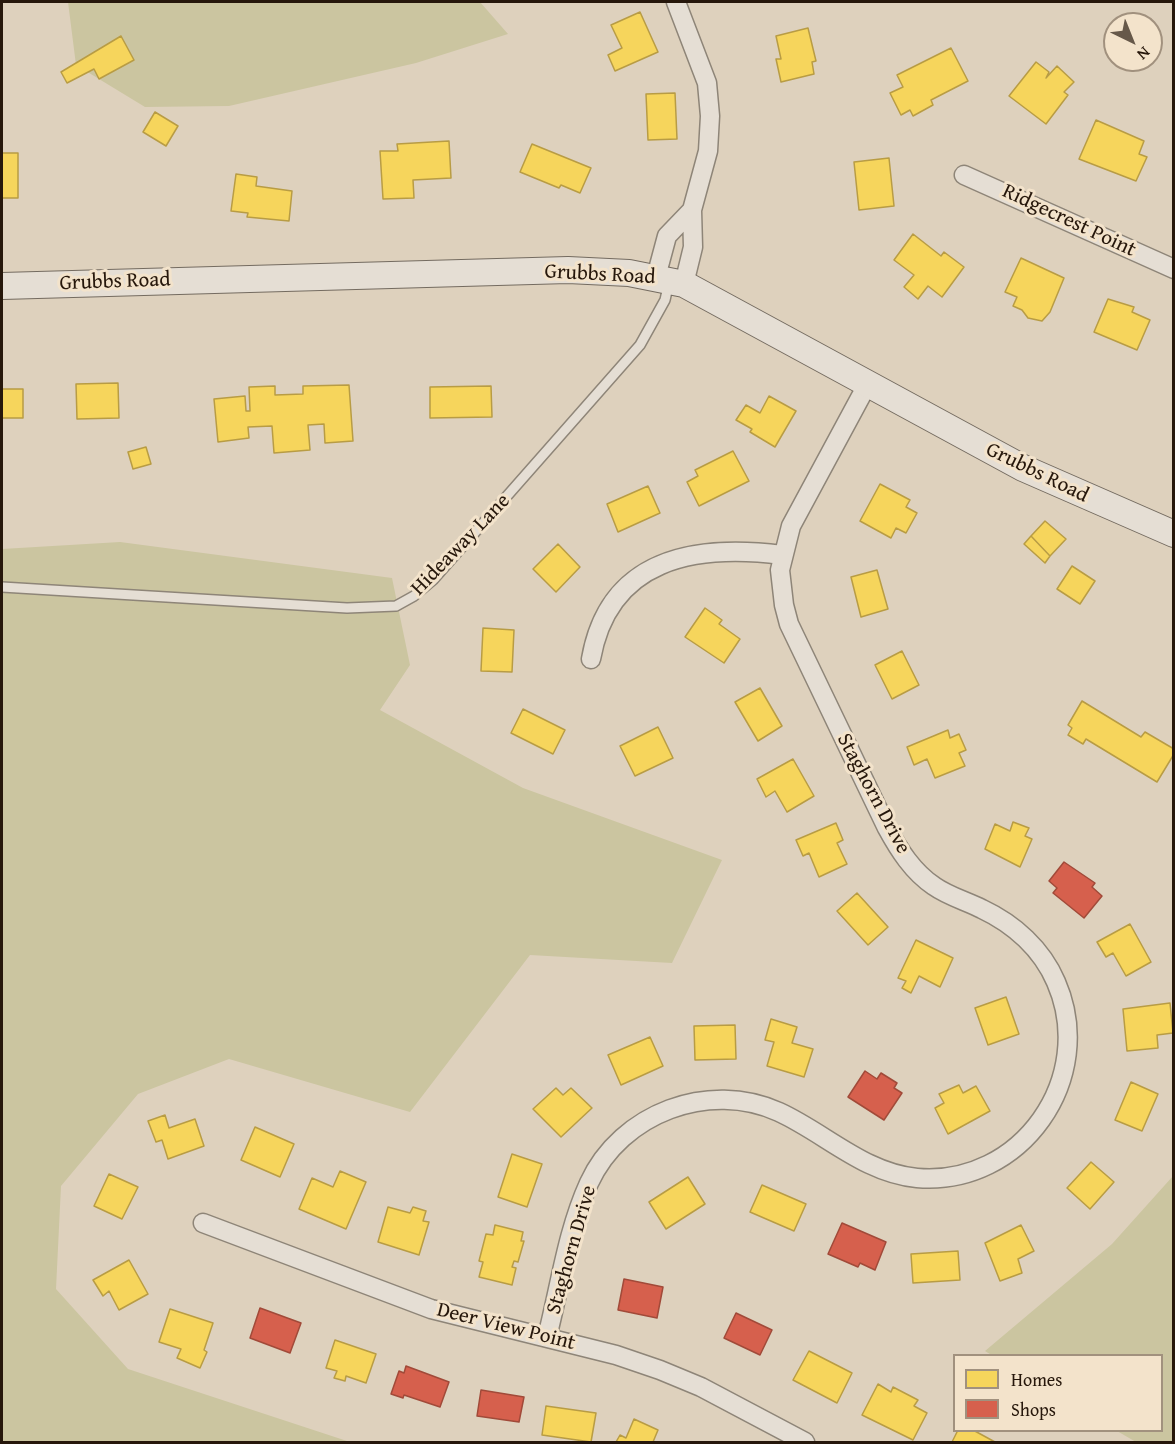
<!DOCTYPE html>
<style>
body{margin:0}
#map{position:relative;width:1175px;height:1444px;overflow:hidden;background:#ded1bd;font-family:"Gentium Book Plus",serif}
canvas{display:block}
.frame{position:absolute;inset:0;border:3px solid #26170b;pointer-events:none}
.legend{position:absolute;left:953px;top:1354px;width:210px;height:78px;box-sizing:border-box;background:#f3e3cb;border:2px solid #a1917e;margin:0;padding:8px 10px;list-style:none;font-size:18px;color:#26170b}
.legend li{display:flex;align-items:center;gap:12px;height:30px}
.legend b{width:30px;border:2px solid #a1917e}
.north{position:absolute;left:1103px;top:12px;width:60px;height:60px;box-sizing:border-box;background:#f3e3cb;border:2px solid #a1917e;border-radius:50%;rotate:137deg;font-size:16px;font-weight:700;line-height:24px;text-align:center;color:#26170b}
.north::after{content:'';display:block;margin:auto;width:21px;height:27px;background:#665849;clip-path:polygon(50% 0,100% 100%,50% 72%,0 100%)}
</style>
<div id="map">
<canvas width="1175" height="1444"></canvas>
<div class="frame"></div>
<ul class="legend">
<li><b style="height:16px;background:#f6d55c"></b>Homes</li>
<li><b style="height:16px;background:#d6604d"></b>Shops</li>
</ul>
<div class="north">N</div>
</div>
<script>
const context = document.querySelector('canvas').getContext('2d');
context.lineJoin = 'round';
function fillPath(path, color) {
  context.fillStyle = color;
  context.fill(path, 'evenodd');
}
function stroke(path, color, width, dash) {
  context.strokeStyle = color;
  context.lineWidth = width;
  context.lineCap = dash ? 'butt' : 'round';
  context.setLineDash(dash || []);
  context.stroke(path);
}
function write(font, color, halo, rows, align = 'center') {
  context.font = font + ' "Gentium Book Plus",serif';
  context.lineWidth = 6;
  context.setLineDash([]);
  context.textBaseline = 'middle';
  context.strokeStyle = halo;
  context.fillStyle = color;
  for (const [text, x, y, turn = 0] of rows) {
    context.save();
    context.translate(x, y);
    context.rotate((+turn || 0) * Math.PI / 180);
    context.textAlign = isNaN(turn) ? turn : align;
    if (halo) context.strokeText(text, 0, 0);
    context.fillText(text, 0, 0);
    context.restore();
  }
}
const green = new Path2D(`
 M 68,2 L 480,2 L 508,34 L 416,63 L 229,106 L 145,107 L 76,65 Z
 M 120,542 L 392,578 L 410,665 L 380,710 L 523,788 L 722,860 L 672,963 L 530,955 L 410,1112 L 229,1059 L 138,1094 L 61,1186 L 56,1289 L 128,1369 L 350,1442 L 2,1442 L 2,549 Z
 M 1173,1176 L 1173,1442 L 1136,1442 L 1117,1431 L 1162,1430 L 1162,1356 L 993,1356 L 985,1351 L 1112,1244 Z`);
const homes = new Path2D(`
 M 640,12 L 658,52 L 615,71 L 608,55 L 622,48 L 611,25 Z
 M 808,28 L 816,61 L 812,62 L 814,74 L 781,82 L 776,59 L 781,59 L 776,36 Z
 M 121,36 L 134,60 L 99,79 L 94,69 L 67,83 L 61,72 Z
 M 951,48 L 968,81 L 931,100 L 933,105 L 913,116 L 910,110 L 901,115 L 890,93 L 903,87 L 897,75 Z
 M 1036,62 L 1049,72 L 1046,78 L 1057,66 L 1074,82 L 1064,92 L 1068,95 L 1046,124 L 1009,96 Z
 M 675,93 L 677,139 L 648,140 L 646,94 Z
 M 155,112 L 178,126 L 166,146 L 143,132 Z
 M 1096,120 L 1144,141 L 1139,154 L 1147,157 L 1136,181 L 1079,159 Z
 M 449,141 L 451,178 L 413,180 L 414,198 L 383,199 L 380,151 L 398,151 L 397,144 Z
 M 532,144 L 591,168 L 580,193 L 561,185 L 559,188 L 520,172 Z
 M 2,153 L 18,153 L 18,198 L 2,198 Z
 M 889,158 L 894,206 L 859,210 L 854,162 Z
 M 236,174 L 257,177 L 256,186 L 292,191 L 289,221 L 247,217 L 248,213 L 231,211 Z
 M 913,234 L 941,256 L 944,252 L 964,267 L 942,297 L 928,286 L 918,299 L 904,287 L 914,275 L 894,260 Z
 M 1021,258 L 1064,278 L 1050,312 L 1042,321 L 1028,318 L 1022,310 L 1013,306 L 1017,297 L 1005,292 Z
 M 1108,299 L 1134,307 L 1132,312 L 1150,320 L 1137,350 L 1094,332 Z
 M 118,383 L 119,418 L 77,419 L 76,384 Z
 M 349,385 L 353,441 L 325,443 L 324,424 L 308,425 L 310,450 L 274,453 L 272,426 L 248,427 L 249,438 L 218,442 L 214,399 L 245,396 L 246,411 L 250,411 L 249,387 L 275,386 L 275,395 L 303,394 L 303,386 Z
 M 491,386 L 492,417 L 430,418 L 430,387 Z
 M 2,389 L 23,389 L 23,418 L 2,418 Z
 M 769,396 L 796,411 L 775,447 L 750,432 L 752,429 L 736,420 L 746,405 L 760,413 Z
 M 146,447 L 151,464 L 133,469 L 128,452 Z
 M 733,451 L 749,481 L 699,506 L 687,482 L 698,476 L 695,470 Z
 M 880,484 L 910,500 L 906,507 L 917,513 L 906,533 L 896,528 L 891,538 L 860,521 Z
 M 648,486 L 660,513 L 618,532 L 607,504 Z
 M 1045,521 L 1066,539 L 1050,556 L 1031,536 Z
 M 1031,536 L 1050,556 L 1045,563 L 1024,544 Z
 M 558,544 L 580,567 L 556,592 L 533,569 Z
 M 1072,566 L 1095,581 L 1080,604 L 1057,589 Z
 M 877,570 L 888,609 L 861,617 L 851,577 Z
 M 705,608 L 722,620 L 719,624 L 740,639 L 724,663 L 685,637 Z
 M 483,628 L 514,630 L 512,672 L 481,671 Z
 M 902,651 L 919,685 L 892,699 L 875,665 Z
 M 760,688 L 782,726 L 758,741 L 735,702 Z
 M 1082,701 L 1141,737 L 1145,732 L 1174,749 L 1174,754 L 1157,782 L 1086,739 L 1083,744 L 1068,735 L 1072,728 L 1068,725 Z
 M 523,709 L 565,730 L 553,754 L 511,733 Z
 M 658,727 L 673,758 L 635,776 L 620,746 Z
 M 948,730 L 950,738 L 959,734 L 966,750 L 959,753 L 965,766 L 935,778 L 927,759 L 914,765 L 907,747 Z
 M 793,759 L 814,796 L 787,812 L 775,791 L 766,797 L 757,779 Z
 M 1013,822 L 1029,828 L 1025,836 L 1032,839 L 1020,867 L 985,849 L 995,824 L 1010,831 Z
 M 836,823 L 843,840 L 837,843 L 847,864 L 819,877 L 809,853 L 803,856 L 796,840 Z
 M 857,893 L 888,927 L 868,945 L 837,911 Z
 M 1130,924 L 1151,962 L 1126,976 L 1113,953 L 1106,957 L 1097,942 Z
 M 916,940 L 953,958 L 940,987 L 919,976 L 911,993 L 902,988 L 906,981 L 898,978 Z
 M 1006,997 L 1019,1034 L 988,1045 L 975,1008 Z
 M 1170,1003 L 1173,1033 L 1157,1035 L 1158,1048 L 1127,1051 L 1123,1009 Z
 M 771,1019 L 797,1027 L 792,1043 L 813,1049 L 804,1077 L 767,1066 L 774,1042 L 765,1040 Z
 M 735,1025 L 736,1059 L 695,1060 L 694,1026 Z
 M 650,1037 L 663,1066 L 621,1085 L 608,1055 Z
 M 1131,1082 L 1158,1094 L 1142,1131 L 1115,1120 Z
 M 959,1085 L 963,1093 L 976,1086 L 990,1111 L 948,1134 L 935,1108 L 944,1103 L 939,1094 Z
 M 556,1088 L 563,1095 L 571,1088 L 592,1108 L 561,1137 L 533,1109 Z
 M 165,1115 L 169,1128 L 195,1119 L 204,1146 L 168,1159 L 162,1140 L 156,1142 L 148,1121 Z
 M 255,1127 L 294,1144 L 280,1177 L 241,1160 Z
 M 512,1154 L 542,1164 L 527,1207 L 498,1197 Z
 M 1091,1162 L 1114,1182 L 1090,1209 L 1067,1188 Z
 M 340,1171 L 366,1182 L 346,1229 L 299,1209 L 312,1178 L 333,1187 Z
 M 109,1174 L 138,1187 L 122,1219 L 94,1206 Z
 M 688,1177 L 705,1204 L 666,1229 L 649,1202 Z
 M 762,1185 L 806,1204 L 794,1231 L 750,1212 Z
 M 388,1207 L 410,1213 L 413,1207 L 426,1211 L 423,1221 L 429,1222 L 419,1255 L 378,1242 Z
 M 495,1225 L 523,1232 L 521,1241 L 524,1241 L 518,1262 L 514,1261 L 512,1267 L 516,1268 L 512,1285 L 479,1277 L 483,1262 L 479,1261 L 486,1234 L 493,1235 Z
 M 1021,1225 L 1034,1251 L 1018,1259 L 1022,1273 L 1000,1281 L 985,1243 Z
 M 958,1251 L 960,1280 L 913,1283 L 911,1254 Z
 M 129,1260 L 148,1294 L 119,1310 L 109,1291 L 103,1296 L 93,1280 Z
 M 170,1309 L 213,1323 L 204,1350 L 207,1352 L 200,1368 L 177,1358 L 181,1349 L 159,1342 Z
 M 335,1340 L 376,1354 L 366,1383 L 346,1376 L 345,1381 L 334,1378 L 337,1371 L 326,1368 Z
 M 809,1351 L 852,1373 L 837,1403 L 793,1380 Z
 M 878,1384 L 891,1392 L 893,1387 L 918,1400 L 914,1406 L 927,1413 L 913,1440 L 862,1415 Z
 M 546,1406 L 596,1413 L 591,1442 L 542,1435 Z
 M 634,1419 L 658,1430 L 653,1442 L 616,1442 L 620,1435 L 626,1438 Z
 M 958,1430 L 973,1430 L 995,1442 L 952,1442 Z`);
const shops = new Path2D(`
 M 1064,862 L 1095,883 L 1092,887 L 1102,896 L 1084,918 L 1053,893 L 1057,888 L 1049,881 Z
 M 865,1071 L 877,1079 L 881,1073 L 897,1083 L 894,1088 L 902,1093 L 884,1120 L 848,1097 Z
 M 842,1223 L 886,1242 L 875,1270 L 860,1263 L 858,1267 L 828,1254 Z
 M 624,1279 L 663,1287 L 657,1318 L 618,1310 Z
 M 260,1308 L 301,1323 L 290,1353 L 250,1338 Z
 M 736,1313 L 772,1330 L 760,1355 L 724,1338 Z
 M 406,1366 L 449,1382 L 440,1407 L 404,1395 L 403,1398 L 391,1394 L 399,1371 L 404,1373 Z
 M 481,1390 L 524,1397 L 519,1422 L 477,1416 Z`);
const lane = new Path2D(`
 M 2,587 L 347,608 L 396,606 L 414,596 L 433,580 L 640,345 L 665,300 L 669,282`);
const street = new Path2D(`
 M 676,2 L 707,83 L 710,116 L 708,151 L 692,210 L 693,247 L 684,284
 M 964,175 L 1174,269
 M 656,277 L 667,236 L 692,210
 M 591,659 C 609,558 695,544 782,555
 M 203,1223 L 431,1309 L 616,1355 L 660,1370 L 701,1387 L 805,1442
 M 547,1337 C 560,1287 567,1231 589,1183 C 621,1113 709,1080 779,1112 C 825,1133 864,1173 917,1178 C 1021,1187 1098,1078 1056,982 C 1042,949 1014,924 982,909 C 966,901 948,896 934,886 C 913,872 899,850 887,828 L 789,624 L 784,605 L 780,570 L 791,526 L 867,385`);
const secondary = new Path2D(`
 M 2,286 L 568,270 L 629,273 L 684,284 L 1023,468 L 1174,534`);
const streetNames = [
 ["Ridgecrest Point",1069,221,25],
 ["Grubbs Road",600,275,3],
 ["Grubbs Road",115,282,-2],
 ["Grubbs Road",1037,473,26],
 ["Hideaway Lane",461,545,-46],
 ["Staghorn Drive",873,794,62],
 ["Staghorn Drive",572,1250,-74],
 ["Deer View Point",506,1327,14]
];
fillPath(green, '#cbc5a0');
fillPath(homes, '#f6d55c');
stroke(homes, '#b89c44', 1.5);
fillPath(shops, '#d6604d');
stroke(shops, '#a14a39', 1.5);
stroke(lane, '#8e8578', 12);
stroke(street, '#8e8578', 21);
stroke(secondary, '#746b60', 28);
stroke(lane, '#e5ded4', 9);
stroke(street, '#e5ded4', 18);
stroke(secondary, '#e5ded4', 26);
write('21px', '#26170b', '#f3e3cb', streetNames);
</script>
